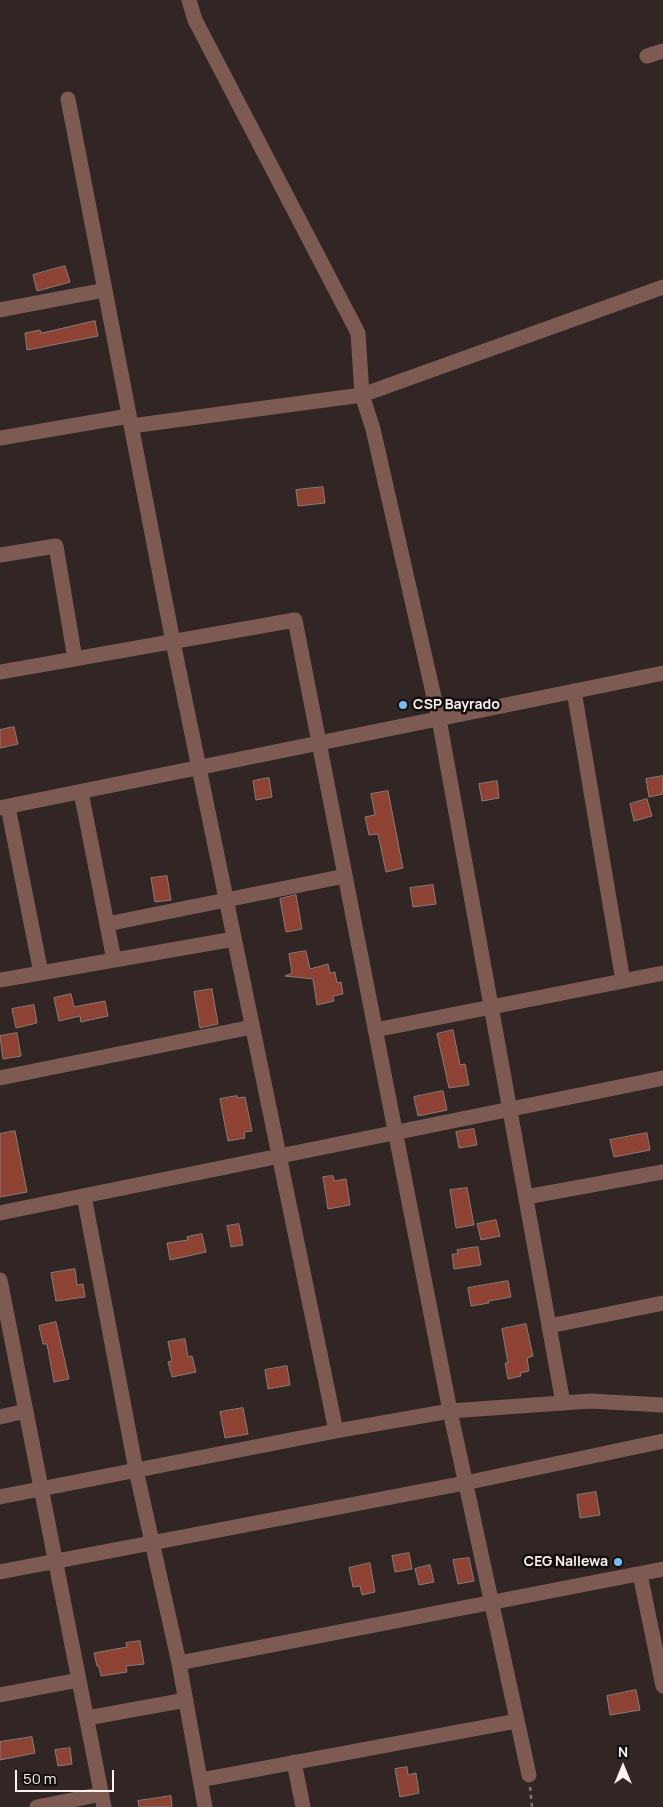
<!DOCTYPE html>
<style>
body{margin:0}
#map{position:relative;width:663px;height:1807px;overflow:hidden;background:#312624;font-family:Manrope,sans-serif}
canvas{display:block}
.north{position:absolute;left:598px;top:1742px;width:50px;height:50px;-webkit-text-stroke:4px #15100f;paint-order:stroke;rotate:0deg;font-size:14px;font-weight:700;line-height:20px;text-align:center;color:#faf2f1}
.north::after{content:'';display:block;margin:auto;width:18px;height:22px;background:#faf2f1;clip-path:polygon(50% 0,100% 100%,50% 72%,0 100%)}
.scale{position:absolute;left:15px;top:1770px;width:99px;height:22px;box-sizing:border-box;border:2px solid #faf2f1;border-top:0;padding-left:6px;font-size:15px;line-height:18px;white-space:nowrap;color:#faf2f1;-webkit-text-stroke:4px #15100f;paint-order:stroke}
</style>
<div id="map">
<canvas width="663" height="1807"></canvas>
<div class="north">N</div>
<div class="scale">50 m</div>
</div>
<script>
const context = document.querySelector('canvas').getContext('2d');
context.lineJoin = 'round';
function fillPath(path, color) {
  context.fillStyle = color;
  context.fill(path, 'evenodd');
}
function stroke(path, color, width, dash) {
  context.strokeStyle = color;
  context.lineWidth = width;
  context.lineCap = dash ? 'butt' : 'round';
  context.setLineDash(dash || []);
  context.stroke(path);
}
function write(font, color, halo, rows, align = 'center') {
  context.font = font + ' Manrope,sans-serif';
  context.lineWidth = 5;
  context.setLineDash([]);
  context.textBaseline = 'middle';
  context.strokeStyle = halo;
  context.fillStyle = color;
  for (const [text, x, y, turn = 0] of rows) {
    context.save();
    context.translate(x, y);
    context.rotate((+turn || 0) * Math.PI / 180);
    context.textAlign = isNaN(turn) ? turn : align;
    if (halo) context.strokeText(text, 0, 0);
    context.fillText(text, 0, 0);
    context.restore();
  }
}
const building = new Path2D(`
 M 65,266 L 70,282 L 37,291 L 33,275 Z
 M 95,321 L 98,336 L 27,350 L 25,333 L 40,330 L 41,333 Z
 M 323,487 L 325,503 L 298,506 L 296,490 Z
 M 14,727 L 18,744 L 0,748 L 0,730 Z
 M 663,776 L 663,794 L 649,797 L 646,779 Z
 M 269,778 L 272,797 L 256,800 L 253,781 Z
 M 497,781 L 499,798 L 482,801 L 479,784 Z
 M 388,791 L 403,868 L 386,872 L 378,834 L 369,835 L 365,817 L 375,815 L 371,794 Z
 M 647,799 L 652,816 L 634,821 L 630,804 Z
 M 167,876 L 171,900 L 155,902 L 151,878 Z
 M 433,885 L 436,904 L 413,907 L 410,888 Z
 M 296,895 L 302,929 L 286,932 L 280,899 Z
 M 306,951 L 310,969 L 328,964 L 330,973 L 335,972 L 337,983 L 341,982 L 343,994 L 333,996 L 334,1001 L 317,1005 L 313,979 L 285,976 L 292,973 L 289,954 Z
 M 212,989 L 218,1024 L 200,1028 L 194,992 Z
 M 71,994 L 74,1007 L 105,1001 L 108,1016 L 81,1022 L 80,1016 L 59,1021 L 54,998 Z
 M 34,1005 L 37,1023 L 16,1028 L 12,1009 Z
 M 453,1030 L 460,1065 L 465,1064 L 469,1085 L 449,1088 L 437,1034 Z
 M 17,1033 L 21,1056 L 3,1059 L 0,1036 Z
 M 443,1091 L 447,1110 L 418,1116 L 414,1097 Z
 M 237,1096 L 237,1098 L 245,1097 L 252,1131 L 244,1132 L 245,1138 L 228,1141 L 220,1099 Z
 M 474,1129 L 477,1145 L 459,1148 L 456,1132 Z
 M 15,1131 L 27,1192 L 0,1197 L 0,1134 Z
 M 647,1133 L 650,1150 L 614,1157 L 610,1140 Z
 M 333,1176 L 334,1181 L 346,1179 L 350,1205 L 328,1209 L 323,1177 Z
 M 467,1188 L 474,1225 L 456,1228 L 450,1190 Z
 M 496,1220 L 500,1236 L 481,1240 L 477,1224 Z
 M 239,1224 L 243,1245 L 231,1247 L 227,1226 Z
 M 202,1234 L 206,1252 L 170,1260 L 167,1243 L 188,1240 L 187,1237 Z
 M 478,1247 L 481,1265 L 454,1269 L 452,1254 L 458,1254 L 457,1250 Z
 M 75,1269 L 77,1285 L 83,1284 L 85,1297 L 56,1301 L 51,1273 Z
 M 508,1281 L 511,1297 L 488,1301 L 489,1303 L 471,1306 L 468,1288 Z
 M 56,1322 L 69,1379 L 54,1382 L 47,1344 L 43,1344 L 39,1326 Z
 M 526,1324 L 533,1356 L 527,1358 L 529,1371 L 520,1373 L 521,1376 L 508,1379 L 505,1363 L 508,1363 L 502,1329 Z
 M 185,1339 L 188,1357 L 192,1356 L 196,1372 L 172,1377 L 168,1362 L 172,1361 L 168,1342 Z
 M 287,1366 L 290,1385 L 268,1389 L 265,1370 Z
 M 243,1408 L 248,1434 L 225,1438 L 220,1412 Z
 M 596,1492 L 600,1515 L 580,1518 L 577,1495 Z
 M 409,1553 L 412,1569 L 395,1572 L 392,1556 Z
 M 469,1558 L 474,1581 L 458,1584 L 453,1560 Z
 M 370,1563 L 375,1592 L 362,1595 L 360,1586 L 353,1587 L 349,1568 Z
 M 430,1565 L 434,1582 L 419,1585 L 415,1569 Z
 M 140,1641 L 144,1664 L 126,1666 L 127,1672 L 101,1676 L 99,1667 L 97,1666 L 94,1653 L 127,1647 L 126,1643 Z
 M 636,1690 L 640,1710 L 610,1715 L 607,1696 Z
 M 32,1737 L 35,1753 L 0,1760 L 0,1742 Z
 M 70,1748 L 72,1764 L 58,1766 L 55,1750 Z
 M 407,1767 L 408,1775 L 416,1773 L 419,1793 L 400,1797 L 395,1769 Z
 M 171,1796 L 172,1807 L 139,1807 L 138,1801 Z`);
const path = new Path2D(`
 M 530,1787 L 532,1807`);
const street = new Path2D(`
 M 189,0 L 195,20 L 358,333 L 362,395 L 373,429 L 439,719 L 563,1403
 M 647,56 L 663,51
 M 68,99 L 173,642 L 336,1431
 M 0,310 L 105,290
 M 131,426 L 362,395 L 663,287
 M 0,438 L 129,416
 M 0,555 L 56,546 L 75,659
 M 0,672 L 295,620 L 450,1411 L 529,1775
 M 574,691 L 623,981
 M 81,792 L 114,960
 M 8,807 L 41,973
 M 0,808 L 663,673
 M 107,924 L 345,876
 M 0,980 L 234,939
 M 375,1030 L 663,973
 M 0,1078 L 252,1027
 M 84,1196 L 136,1470 L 179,1663 L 205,1807
 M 526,1197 L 663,1172
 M 0,1213 L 663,1078
 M 0,1280 L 104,1807
 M 549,1326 L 663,1303
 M 0,1417 L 26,1411
 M 0,1497 L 336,1431 L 450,1411 L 590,1401 L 663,1405
 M 0,1572 L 465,1483 L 663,1441
 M 640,1574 L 663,1686
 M 179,1663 L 663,1569
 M 0,1695 L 79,1680
 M 87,1718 L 186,1700
 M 294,1762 L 303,1807
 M 200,1780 L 517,1721
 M 37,1807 L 102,1794`);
const markers = [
 [403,705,5,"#77c0f7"],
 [618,1562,5,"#77c0f7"]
];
const poiNames = [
 ["CSP Bayrado",413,705],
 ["CEG Nallewa",608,1562,"right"]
];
fillPath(building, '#8d4233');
stroke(building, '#897c79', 1);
stroke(path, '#7f7674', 2.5, [4, 4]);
stroke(street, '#7d5a52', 15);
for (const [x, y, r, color] of markers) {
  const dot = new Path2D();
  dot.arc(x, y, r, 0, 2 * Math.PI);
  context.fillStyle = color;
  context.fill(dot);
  stroke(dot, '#15100f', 2);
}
write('bold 14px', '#faf2f1', '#15100f', poiNames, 'left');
</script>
